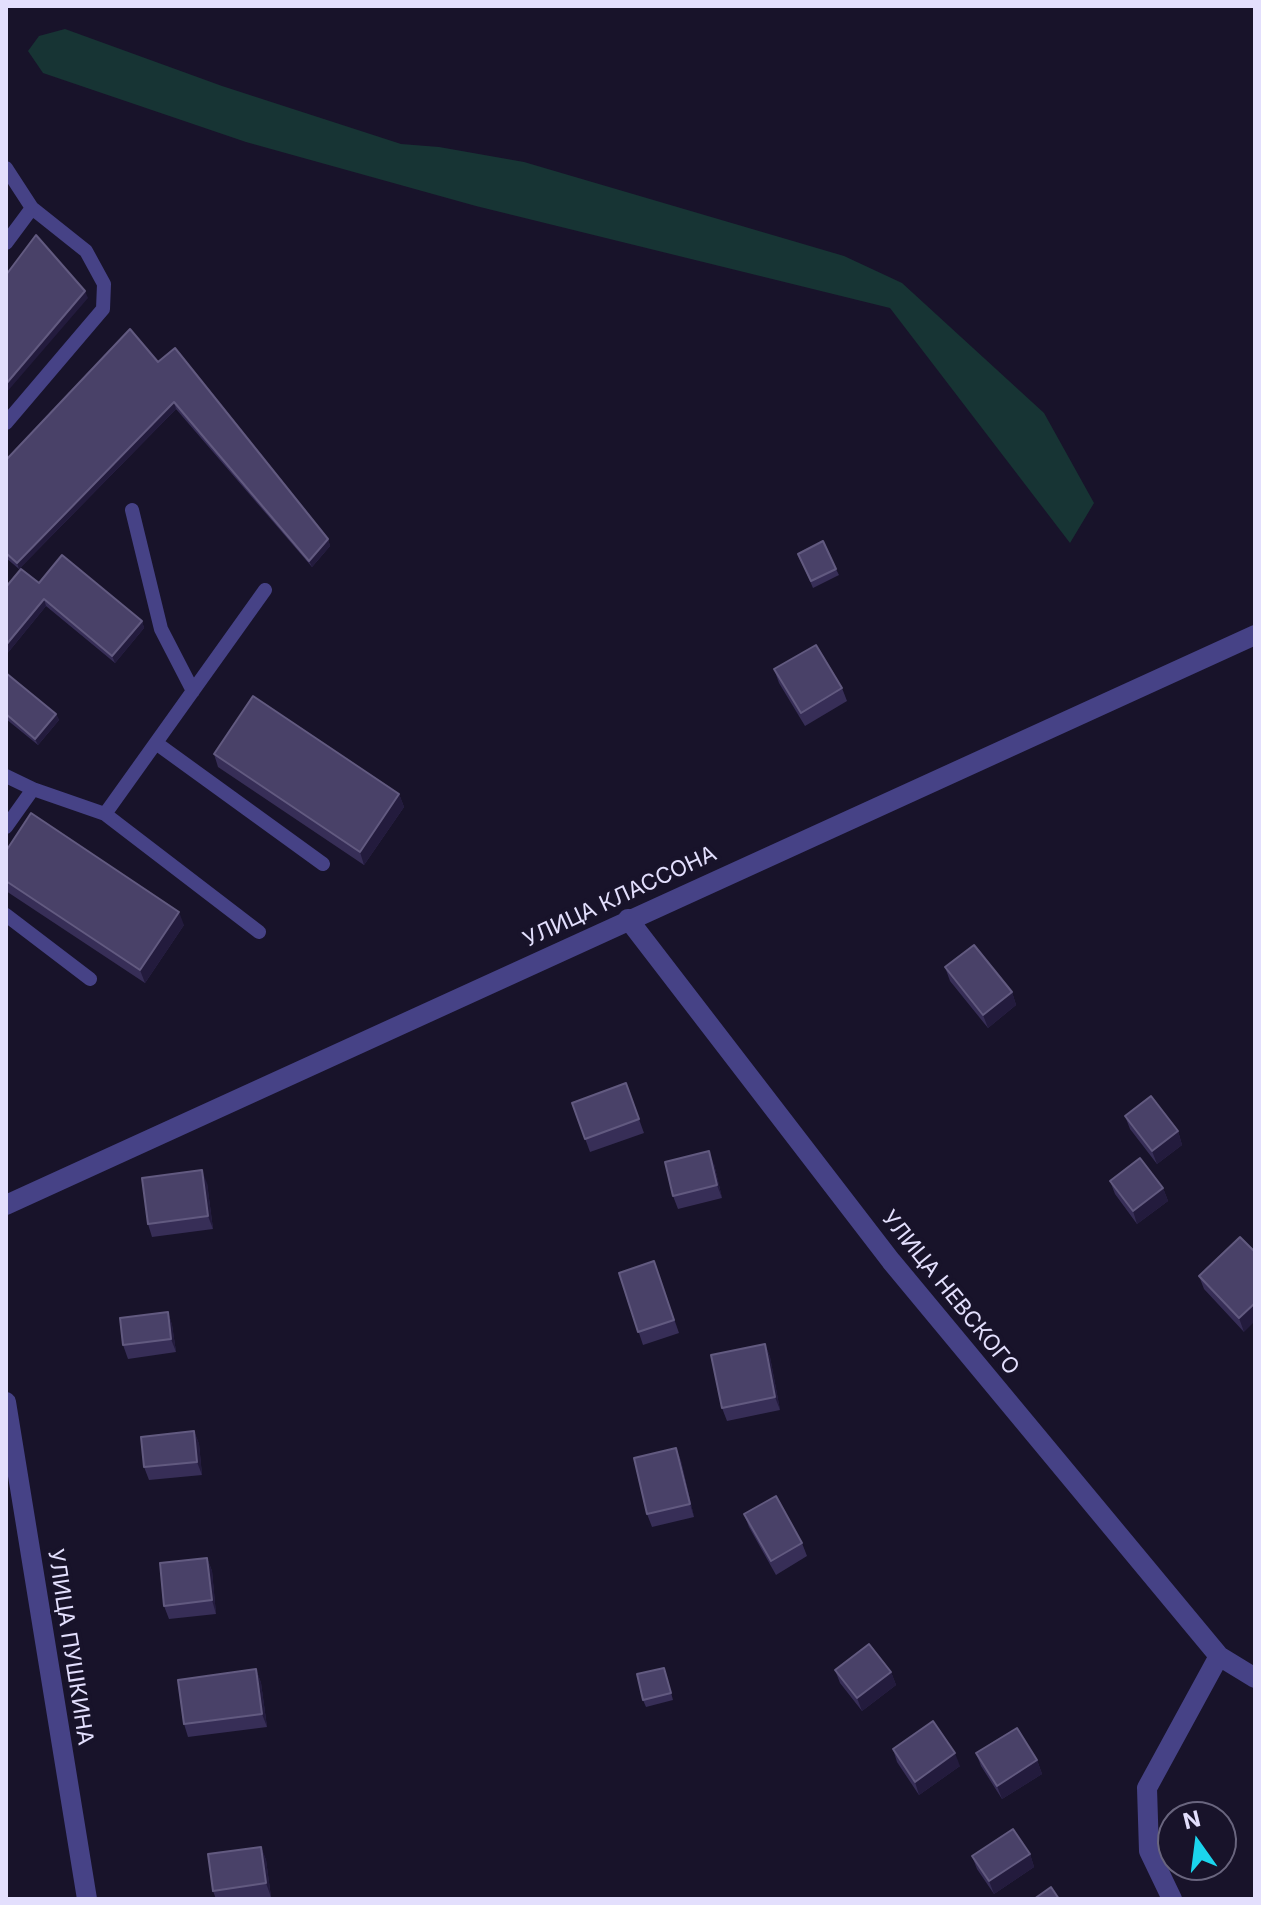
<!DOCTYPE html>
<meta charset="utf-8">
<style>
body{margin:0}
#map{position:relative;width:1261px;height:1905px;overflow:hidden;background:#18132a;font-family:Inter,sans-serif}
canvas{display:block}
.frame{position:absolute;inset:0;border:8px solid #e3dffd;pointer-events:none}
.north{position:absolute;left:1157px;top:1801px;width:80px;height:80px;box-sizing:border-box;background:#18132a;border:2px solid #69657e;border-radius:50%;rotate:346deg;font-size:22px;font-weight:700;line-height:32px;text-align:center;color:#e3dffd}
.north::after{content:'';display:block;margin:auto;width:28px;height:36px;background:#1bd5ed;clip-path:polygon(50% 0,100% 100%,50% 72%,0 100%)}
</style>
<div id="map">
<canvas width="1261" height="1905"></canvas>
<div class="frame"></div>
<div class="north">N</div>
</div>
<script>
const context = document.querySelector('canvas').getContext('2d');
context.lineJoin = 'round';
function fillPath(path, color) {
  context.fillStyle = color;
  context.fill(path, 'evenodd');
}
function stroke(path, color, width, dash) {
  context.strokeStyle = color;
  context.lineWidth = width;
  context.lineCap = dash ? 'butt' : 'round';
  context.setLineDash(dash || []);
  context.stroke(path);
}
function write(font, color, halo, rows, align = 'center') {
  context.font = font + ' Inter,sans-serif';
  context.lineWidth = 8;
  context.setLineDash([]);
  context.textBaseline = 'middle';
  context.strokeStyle = halo;
  context.fillStyle = color;
  for (const [text, x, y, turn = 0] of rows) {
    context.save();
    context.translate(x, y);
    context.rotate((+turn || 0) * Math.PI / 180);
    context.textAlign = isNaN(turn) ? turn : align;
    if (halo) context.strokeText(text, 0, 0);
    context.fillText(text, 0, 0);
    context.restore();
  }
}
const green = new Path2D(`
 M 65,29 L 222,86 L 401,144 L 439,147 L 524,162 L 844,256 L 902,283 L 1044,413 L 1094,503 L 1070,543 L 890,308 L 476,206 L 246,142 L 43,73 L 28,51 L 39,36 Z`);
const service = new Path2D(`
 M 6,168 L 32,208 L 86,251 L 104,284 L 103,309 L 6,423
 M 6,243 L 32,208
 M 132,510 L 161,629 L 193,691
 M 156,743 L 323,864
 M 6,776 L 33,789 L 6,827
 M 33,789 L 105,814 L 259,932
 M 105,814 L 265,590
 M 6,915 L 90,979`);
const minor = new Path2D(`
 M 628,919 L 891,1261 L 1219,1656 L 1255,1678
 M 6,1205 L 1255,635
 M 6,1402 L 87,1899
 M 1172,1899 L 1149,1851 L 1147,1788 L 1219,1656`);
const wall = new Path2D(`
 M 158,362 L 328,539 L 330,546 L 312,567 L 176,409 L 19,569 L 6,558 L 6,460 Z
 M 798,554 L 836,569 L 839,575 L 813,588 Z
 M 6,587 L 142,621 L 144,628 L 115,663 L 46,606 L 6,655 Z
 M 774,669 L 842,688 L 847,701 L 805,726 L 779,683 Z
 M 6,673 L 56,714 L 59,720 L 38,745 L 6,719 Z
 M 214,754 L 399,794 L 404,807 L 364,865 L 218,767 Z
 M 6,851 L 184,925 L 145,983 L 6,891 Z
 M 945,967 L 1012,992 L 1016,1005 L 988,1028 L 950,981 Z
 M 626,1083 L 644,1133 L 590,1152 L 572,1103 Z
 M 1125,1116 L 1178,1131 L 1182,1145 L 1157,1164 L 1130,1129 Z
 M 714,1164 L 722,1198 L 678,1209 L 673,1196 Z
 M 1110,1181 L 1163,1188 L 1168,1201 L 1137,1224 L 1115,1194 Z
 M 207,1183 L 213,1229 L 152,1237 L 148,1224 Z
 M 1240,1237 L 1244,1332 L 1204,1289 L 1199,1276 Z
 M 654,1261 L 679,1333 L 643,1345 L 619,1273 Z
 M 168,1312 L 172,1325 L 176,1352 L 128,1359 L 123,1345 Z
 M 765,1344 L 770,1357 L 780,1410 L 727,1421 L 722,1408 Z
 M 194,1431 L 199,1444 L 202,1475 L 149,1480 L 144,1467 Z
 M 676,1448 L 681,1461 L 694,1517 L 652,1527 L 647,1514 Z
 M 744,1514 L 802,1543 L 807,1556 L 776,1575 L 749,1527 Z
 M 207,1558 L 212,1571 L 216,1614 L 169,1619 L 164,1606 Z
 M 256,1669 L 261,1683 L 267,1727 L 188,1737 L 184,1724 Z
 M 835,1670 L 891,1672 L 896,1685 L 862,1711 L 840,1683 Z
 M 666,1674 L 673,1700 L 646,1707 L 643,1700 Z
 M 893,1749 L 960,1766 L 919,1795 L 897,1762 Z
 M 976,1753 L 1037,1760 L 1042,1774 L 1002,1799 L 981,1766 Z
 M 261,1847 L 266,1860 L 271,1897 L 254,1899 L 216,1899 L 213,1891 Z
 M 1030,1854 L 1034,1867 L 994,1894 L 977,1869 L 972,1856 Z`);
const shadedWall = new Path2D(`
 M 85,291 L 88,298 L 6,393 L 6,384 Z
 M 174,402 L 176,409 L 19,569 L 17,563 Z
 M 328,539 L 330,546 L 312,567 L 309,561 Z
 M 44,599 L 46,606 L 6,655 L 6,645 Z
 M 142,621 L 144,628 L 115,663 L 112,656 Z
 M 56,714 L 59,720 L 38,745 L 35,739 Z
 M 399,794 L 404,807 L 364,865 L 360,852 Z
 M 179,912 L 184,925 L 145,983 L 140,970 Z
 M 1012,992 L 1016,1005 L 988,1028 L 983,1015 Z
 M 1178,1131 L 1182,1145 L 1157,1164 L 1152,1151 Z
 M 709,1151 L 714,1164 L 722,1198 L 717,1185 Z
 M 202,1170 L 207,1183 L 213,1229 L 208,1216 Z
 M 1163,1188 L 1168,1201 L 1137,1224 L 1133,1211 Z
 M 1255,1303 L 1255,1321 L 1244,1332 L 1239,1318 Z
 M 168,1312 L 172,1325 L 176,1352 L 171,1339 Z
 M 765,1344 L 770,1357 L 780,1410 L 775,1397 Z
 M 194,1431 L 199,1444 L 202,1475 L 197,1462 Z
 M 676,1448 L 681,1461 L 694,1517 L 690,1504 Z
 M 207,1558 L 212,1571 L 216,1614 L 212,1600 Z
 M 256,1669 L 261,1683 L 267,1727 L 262,1714 Z
 M 891,1672 L 896,1685 L 862,1711 L 857,1698 Z
 M 955,1753 L 960,1766 L 919,1795 L 915,1782 Z
 M 1037,1760 L 1042,1774 L 1002,1799 L 997,1786 Z
 M 261,1847 L 266,1860 L 271,1897 L 266,1883 Z
 M 1030,1854 L 1034,1867 L 994,1894 L 989,1881 Z`);
const building = new Path2D(`
 M 36,235 L 85,291 L 6,384 L 6,275 Z
 M 130,329 L 158,362 L 175,348 L 328,539 L 309,561 L 174,402 L 17,563 L 6,553 L 6,460 Z
 M 823,541 L 836,569 L 811,581 L 798,554 Z
 M 62,555 L 142,621 L 112,656 L 44,599 L 6,645 L 6,587 L 21,569 L 39,583 Z
 M 816,645 L 842,688 L 801,713 L 774,669 Z
 M 6,673 L 56,714 L 35,739 L 6,714 Z
 M 253,696 L 399,794 L 360,852 L 214,754 Z
 M 31,813 L 179,912 L 140,970 L 6,881 L 6,851 Z
 M 974,945 L 1012,992 L 983,1015 L 945,967 Z
 M 626,1083 L 639,1119 L 585,1139 L 572,1103 Z
 M 1151,1096 L 1178,1131 L 1152,1151 L 1125,1116 Z
 M 709,1151 L 717,1185 L 673,1196 L 665,1162 Z
 M 1140,1158 L 1163,1188 L 1133,1211 L 1110,1181 Z
 M 202,1170 L 208,1216 L 148,1224 L 142,1178 Z
 M 1240,1237 L 1255,1252 L 1255,1303 L 1239,1318 L 1199,1276 Z
 M 654,1261 L 674,1320 L 638,1332 L 619,1273 Z
 M 168,1312 L 171,1339 L 123,1345 L 120,1318 Z
 M 765,1344 L 775,1397 L 722,1408 L 711,1355 Z
 M 194,1431 L 197,1462 L 144,1467 L 141,1437 Z
 M 676,1448 L 690,1504 L 647,1514 L 634,1458 Z
 M 776,1496 L 802,1543 L 771,1561 L 744,1514 Z
 M 207,1558 L 212,1600 L 164,1606 L 160,1563 Z
 M 869,1644 L 891,1672 L 857,1698 L 835,1670 Z
 M 664,1668 L 671,1693 L 643,1700 L 637,1674 Z
 M 256,1669 L 262,1714 L 184,1724 L 178,1680 Z
 M 933,1721 L 955,1753 L 915,1782 L 893,1749 Z
 M 1017,1728 L 1037,1760 L 997,1786 L 976,1753 Z
 M 1013,1829 L 1030,1854 L 989,1881 L 972,1856 Z
 M 261,1847 L 266,1883 L 213,1891 L 208,1854 Z
 M 1051,1887 L 1059,1899 L 1034,1899 Z`);
const streetNames = [
 ["УЛИЦА КЛАССОНА",620,897,-25],
 ["УЛИЦА НЕВСКОГО",950,1293,51],
 ["УЛИЦА ПУШКИНА",70,1647,81]
];
fillPath(green, '#173434');
stroke(service, '#464286', 14);
stroke(minor, '#464286', 20);
fillPath(wall, '#372e57');
fillPath(shadedWall, '#231b3d');
fillPath(building, '#494168');
stroke(building, '#625a80', 2);
write('22px', '#e3dffd', '#18132a', streetNames);
</script>
